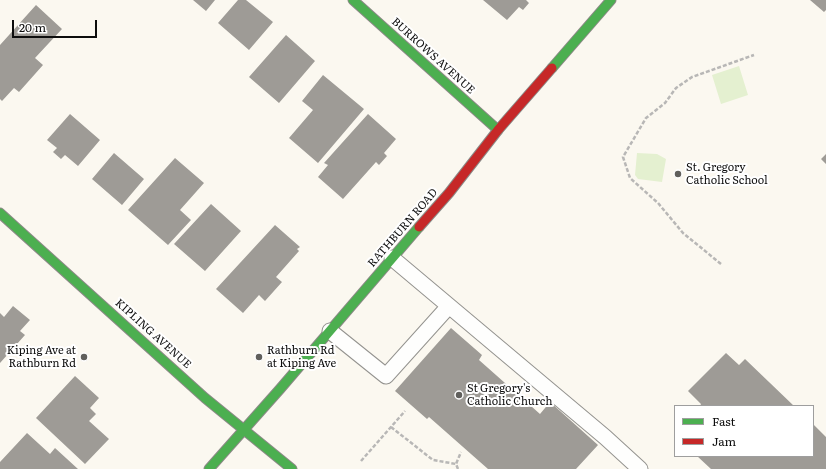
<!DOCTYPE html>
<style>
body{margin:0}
#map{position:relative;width:826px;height:469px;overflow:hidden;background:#fbf8f0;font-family:Literata,serif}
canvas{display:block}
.legend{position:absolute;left:674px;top:405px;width:140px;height:52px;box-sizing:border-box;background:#fff;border:1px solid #9e9e9e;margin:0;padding:5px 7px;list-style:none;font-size:12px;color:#0d0d0d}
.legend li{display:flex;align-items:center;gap:8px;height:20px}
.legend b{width:20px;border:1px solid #9e9e9e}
.scale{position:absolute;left:12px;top:20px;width:85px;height:18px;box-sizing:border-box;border:2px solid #0d0d0d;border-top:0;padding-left:5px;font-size:12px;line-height:14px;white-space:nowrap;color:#0d0d0d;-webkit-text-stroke:3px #fff;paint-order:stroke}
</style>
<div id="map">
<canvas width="826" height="469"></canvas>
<ul class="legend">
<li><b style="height:5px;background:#4caf50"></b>Fast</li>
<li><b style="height:5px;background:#c62828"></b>Jam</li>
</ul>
<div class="scale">20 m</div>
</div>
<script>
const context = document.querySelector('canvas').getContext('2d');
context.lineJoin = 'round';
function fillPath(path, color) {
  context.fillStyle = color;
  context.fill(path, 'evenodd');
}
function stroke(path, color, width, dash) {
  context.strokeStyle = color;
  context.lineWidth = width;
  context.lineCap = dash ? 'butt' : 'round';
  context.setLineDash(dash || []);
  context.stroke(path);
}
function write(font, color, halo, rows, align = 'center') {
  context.font = font + ' Literata,serif';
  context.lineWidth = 4;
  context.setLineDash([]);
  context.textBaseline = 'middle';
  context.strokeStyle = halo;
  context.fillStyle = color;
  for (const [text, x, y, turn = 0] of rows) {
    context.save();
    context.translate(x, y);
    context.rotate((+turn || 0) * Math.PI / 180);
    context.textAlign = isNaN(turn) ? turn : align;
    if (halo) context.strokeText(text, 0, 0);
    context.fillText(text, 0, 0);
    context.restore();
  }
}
const green = new Path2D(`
 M 739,66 L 748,95 L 721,104 L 712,75 Z
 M 637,153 L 657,154 L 666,159 L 662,182 L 638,179 L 635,175 Z`);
const building = new Path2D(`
 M 193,0 L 215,0 L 206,11 Z
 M 238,0 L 246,0 L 273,22 L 249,50 L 218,23 Z
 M 483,0 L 526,0 L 529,3 L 523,10 L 519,7 L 507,20 Z
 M 810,0 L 826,0 L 826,10 L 824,12 Z
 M 36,5 L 62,29 L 35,58 L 43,65 L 19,92 L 14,88 L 2,101 L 0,99 L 0,45 Z
 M 286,35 L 315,61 L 279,103 L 249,77 Z
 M 323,75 L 364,109 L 318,163 L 289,138 L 313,110 L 302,101 Z
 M 70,114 L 100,140 L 78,166 L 65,155 L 61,159 L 53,152 L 57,148 L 47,140 Z
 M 368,114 L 396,139 L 384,153 L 387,156 L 379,165 L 376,162 L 343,199 L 318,177 L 328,165 L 324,163 Z
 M 114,153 L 144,179 L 122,205 L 92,179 Z
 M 826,154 L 826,164 L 821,159 Z
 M 175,158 L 204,183 L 180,210 L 191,220 L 168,245 L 128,210 Z
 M 211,204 L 241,231 L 205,271 L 174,244 Z
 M 275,225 L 300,247 L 297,249 L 299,251 L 276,277 L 282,282 L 265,301 L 259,295 L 243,313 L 216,289 Z
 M 13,306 L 30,320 L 20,331 L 25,335 L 0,363 L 0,313 L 4,317 Z
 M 451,328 L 482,355 L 479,360 L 540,414 L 550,402 L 598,445 L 576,469 L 488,469 L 429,417 L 427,419 L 395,391 Z
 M 726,353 L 739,365 L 745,359 L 794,406 L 700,406 L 701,404 L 688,391 Z
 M 75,376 L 99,398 L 90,408 L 96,414 L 89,421 L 109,439 L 85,464 L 36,418 Z
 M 813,424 L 826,437 L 826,469 L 711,469 L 697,456 L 813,456 Z
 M 27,433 L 50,454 L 55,448 L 78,469 L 0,469 L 0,462 Z`);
const path = new Path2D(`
 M 721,264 L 683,233 L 658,203 L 630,178 L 623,157 L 646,118 L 665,103 L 676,88 L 692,77 L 754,55
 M 391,427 L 433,460 L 456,464
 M 361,461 L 405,411
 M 458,469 L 456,464 L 461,452`);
const lane = new Path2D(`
 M 392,258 L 605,437 L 640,469
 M 330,331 L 386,376 L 449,306`);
const fast = new Path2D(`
 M 353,0 L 498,130
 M 552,68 L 611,0
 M 0,213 L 205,398 L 292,469
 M 209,469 L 280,389 L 419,227`);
const jam = new Path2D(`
 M 419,227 L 449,193 L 498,130 L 552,68`);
const markers = [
 [678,174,4,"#605f5c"],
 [84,357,4,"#605f5c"],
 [259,357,4,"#605f5c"],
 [459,395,4,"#605f5c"]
];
const streetNames = [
 ["BURROWS AVENUE",433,56,42],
 ["RATHBURN ROAD",403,228,-49],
 ["KIPLING AVENUE",153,334,42]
];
const poiNames = [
 ["St. Gregory",686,168],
 ["Catholic School",686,181],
 ["Kiping Ave at",76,351,"right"],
 ["Rathburn Rd",76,364,"right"],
 ["Rathburn Rd",267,351],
 ["at Kiping Ave",267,364],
 ["St Gregory's",467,389],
 ["Catholic Church",467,402]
];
fillPath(green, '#e4f0d0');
fillPath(building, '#9e9b96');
stroke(lane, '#94938f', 17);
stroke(fast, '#8b8986', 11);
stroke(jam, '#8b8986', 11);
stroke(path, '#b8b7b6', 2.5, [4, 2]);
stroke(lane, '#fefefd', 15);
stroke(fast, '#4caf50', 9);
stroke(jam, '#c62828', 9);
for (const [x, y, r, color] of markers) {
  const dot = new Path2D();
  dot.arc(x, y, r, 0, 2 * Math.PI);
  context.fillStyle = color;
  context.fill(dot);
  stroke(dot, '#fff', 1.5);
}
write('11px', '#0d0d0d', '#fff', streetNames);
write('11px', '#0d0d0d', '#fff', poiNames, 'left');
</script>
